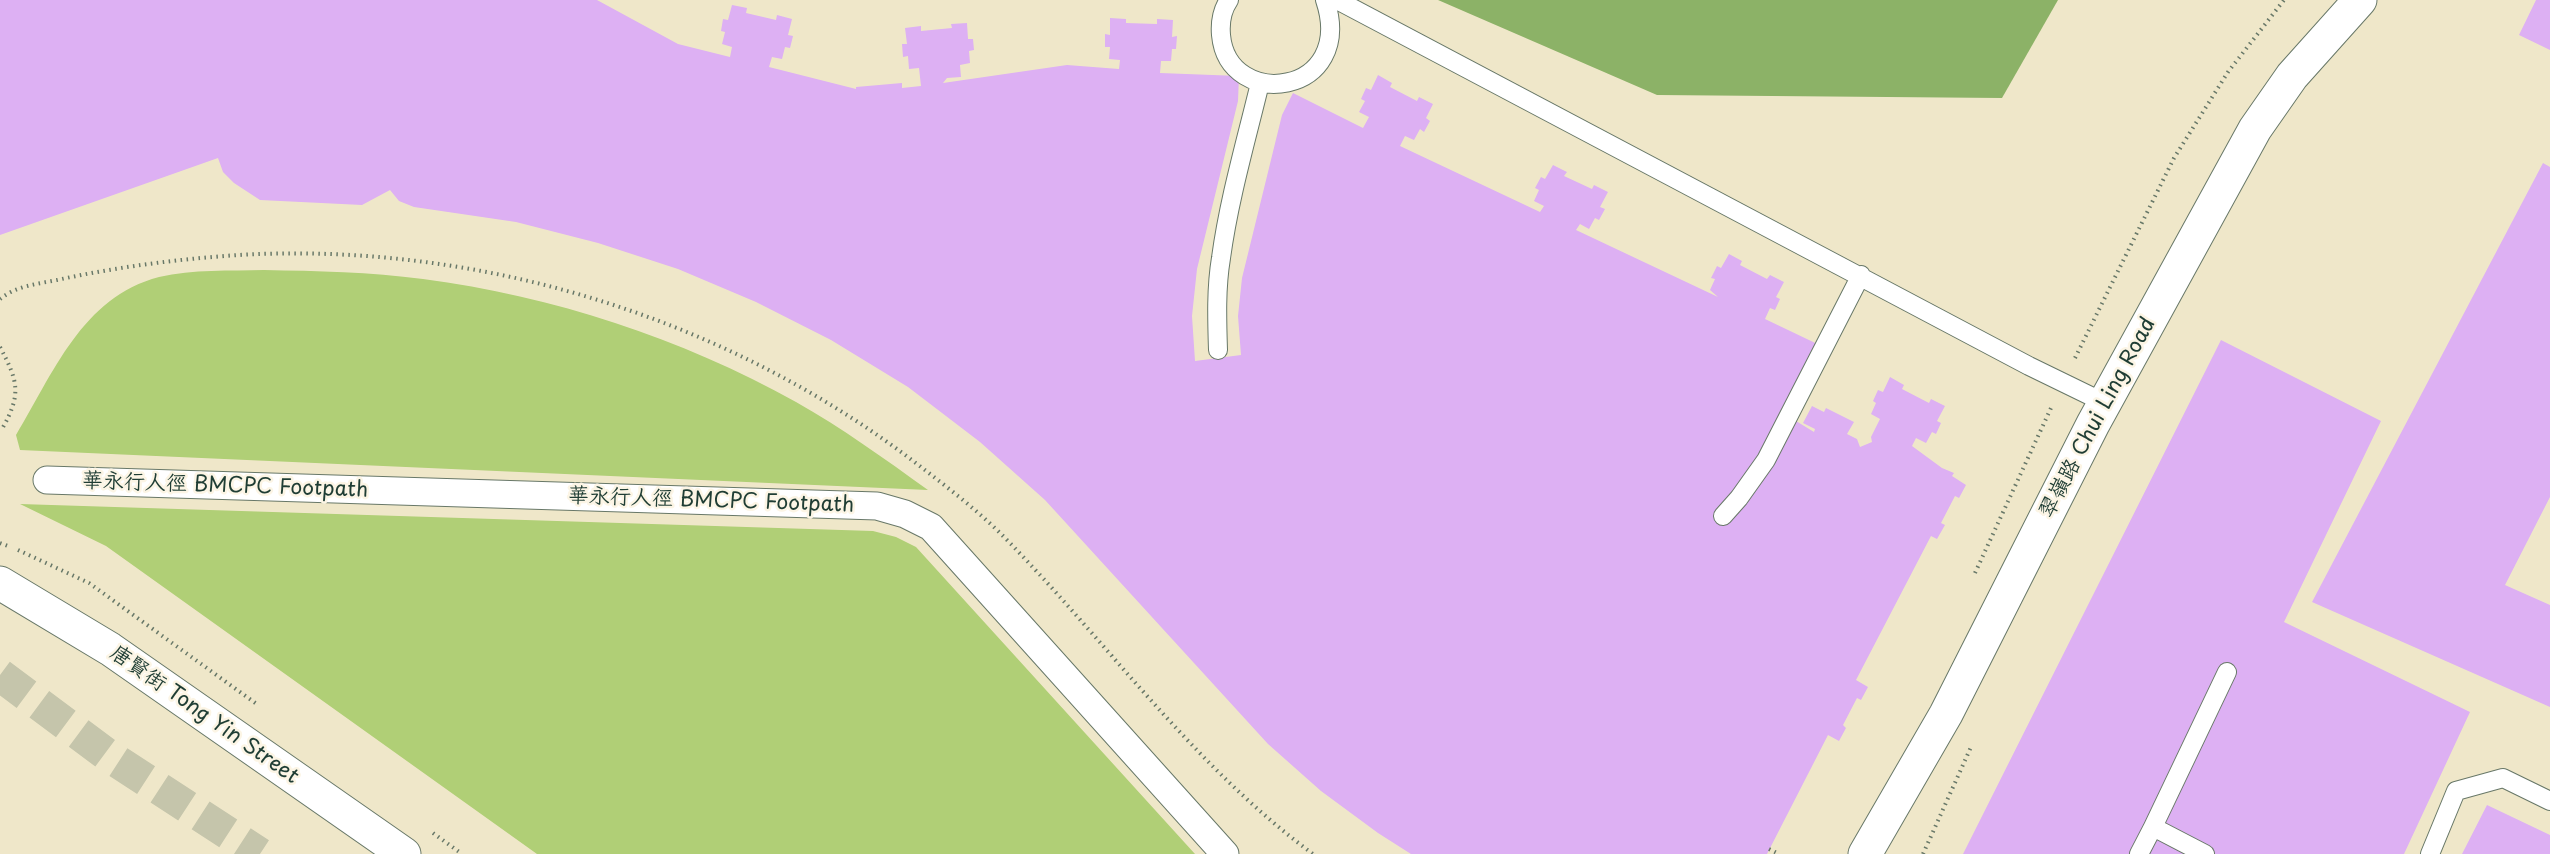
<!DOCTYPE html>
<meta charset="utf-8">
<style>
body{margin:0}
canvas{display:block;background:#efe7c9}
</style>
<canvas width="2550" height="854"></canvas>
<script>
const context = document.querySelector('canvas').getContext('2d');
context.lineJoin = 'round';
function fillPath(path, color) {
  context.fillStyle = color;
  context.fill(path, 'evenodd');
}
function stroke(path, color, width, dash) {
  context.strokeStyle = color;
  context.lineWidth = width;
  context.lineCap = dash ? 'butt' : 'round';
  context.setLineDash(dash || []);
  context.stroke(path);
}
function write(font, color, halo, rows, align = 'center') {
  context.font = font + ' "Playpen Sans","LXGW WenKai TC",sans-serif';
  context.lineWidth = 5;
  context.setLineDash([]);
  context.textBaseline = 'middle';
  context.strokeStyle = halo;
  context.fillStyle = color;
  for (const [text, x, y, turn = 0] of rows) {
    context.save();
    context.translate(x, y);
    context.rotate((+turn || 0) * Math.PI / 180);
    context.textAlign = isNaN(turn) ? turn : align;
    if (halo) context.strokeText(text, 0, 0);
    context.fillText(text, 0, 0);
    context.restore();
  }
}
const green = new Path2D(`
 M 264,270 C 317,271 370,272 423,279 C 553,296 681,338 796,402 C 842,428 885,459 928,490 L 20,450 L 16,435 C 53,374 82,297 159,277 C 193,269 230,271 264,270 Z
 M 20,504 L 873,531 L 896,537 L 916,547 L 1195,854 L 537,854 L 106,546 Z`);
const forest = new Path2D(`
 M 1438,0 L 2058,0 L 2002,98 L 1657,95 Z`);
const building = new Path2D(`
 M 0,0 L 597,0 L 678,44 L 730,57 L 732,47 L 722,44 L 725,32 L 721,31 L 723,19 L 728,20 L 732,5 L 747,8 L 746,13 L 776,20 L 777,15 L 792,19 L 788,35 L 793,36 L 790,48 L 785,47 L 782,59 L 772,57 L 769,67 L 856,89 L 856,87 L 902,83 L 902,88 L 921,86 L 919,68 L 909,69 L 908,56 L 903,57 L 902,44 L 907,44 L 905,28 L 921,26 L 921,31 L 952,28 L 951,24 L 967,23 L 968,39 L 973,39 L 974,50 L 969,51 L 970,63 L 960,65 L 961,77 L 947,78 L 943,83 L 1067,65 L 1119,69 L 1120,60 L 1109,59 L 1110,47 L 1105,47 L 1105,34 L 1110,35 L 1110,18 L 1126,19 L 1126,23 L 1157,24 L 1157,19 L 1173,20 L 1172,37 L 1177,36 L 1176,49 L 1172,49 L 1171,61 L 1161,61 L 1160,73 L 1239,76 L 1238,101 L 1197,269 L 1192,316 L 1195,361 L 1241,355 L 1238,316 L 1242,278 L 1282,115 L 1293,93 L 1363,128 L 1369,117 L 1359,112 L 1365,101 L 1361,99 L 1366,88 L 1371,90 L 1378,75 L 1392,83 L 1390,87 L 1417,101 L 1419,97 L 1433,104 L 1426,118 L 1430,121 L 1424,132 L 1420,129 L 1414,140 L 1405,136 L 1400,146 L 1540,212 L 1544,206 L 1534,201 L 1539,190 L 1535,188 L 1541,177 L 1545,179 L 1553,165 L 1567,172 L 1564,176 L 1592,189 L 1594,185 L 1608,192 L 1600,207 L 1605,209 L 1599,220 L 1595,218 L 1589,229 L 1580,224 L 1576,230 L 1718,297 L 1710,290 L 1715,279 L 1711,278 L 1717,266 L 1721,268 L 1729,254 L 1742,261 L 1740,265 L 1767,279 L 1770,275 L 1784,282 L 1776,297 L 1780,299 L 1775,310 L 1770,308 L 1765,319 L 1832,351 L 1796,421 L 1814,432 L 1815,429 L 1803,423 L 1812,406 L 1824,412 L 1826,408 L 1854,422 L 1847,434 L 1857,439 L 1860,447 L 1872,442 L 1871,437 L 1880,419 L 1871,414 L 1876,403 L 1873,401 L 1878,390 L 1883,392 L 1890,377 L 1904,385 L 1902,389 L 1929,403 L 1931,399 L 1945,406 L 1937,421 L 1941,423 L 1936,434 L 1932,432 L 1926,443 L 1916,438 L 1912,446 L 1942,468 L 1954,473 L 1952,476 L 1966,485 L 1959,498 L 1955,496 L 1941,523 L 1945,525 L 1937,539 L 1931,536 L 1856,680 L 1868,687 L 1861,700 L 1857,698 L 1843,725 L 1846,728 L 1839,741 L 1828,735 L 1767,854 L 1411,854 L 1378,833 L 1321,791 L 1268,744 L 1045,500 L 980,442 L 908,387 L 831,340 L 756,302 L 678,269 L 598,243 L 516,222 L 414,207 L 399,201 L 390,190 L 362,205 L 260,200 L 234,183 L 223,172 L 218,158 L 0,235 Z
 M 2536,0 L 2550,0 L 2550,50 L 2519,35 Z
 M 2543,163 L 2550,167 L 2550,497 L 2505,585 L 2550,605 L 2550,707 L 2312,602 Z
 M 2221,340 L 2381,421 L 2284,622 L 2470,712 L 2404,854 L 1963,854 Z
 M 2487,805 L 2550,835 L 2550,854 L 2462,854 Z`);
const primaryTunnel = new Path2D(`
 M 0,675 L 109,756 L 260,854`);
const path = new Path2D(`
 M 0,299 C 16,286 37,284 57,280 C 117,267 177,259 239,255 C 480,241 730,319 921,467 C 951,490 982,514 1008,541 C 1110,646 1195,767 1313,854
 M 0,347 C 18,381 22,394 2,429
 M 2075,358 L 2174,158 L 2228,72 L 2284,0
 M 0,543 L 8,546
 M 18,550 L 89,583 L 258,705
 M 1975,573 L 2051,408
 M 433,833 L 462,854
 M 1769,849 L 1779,854
 M 1923,854 L 1971,747`);
const service = new Path2D(`
 M 1229,0 C 1222,10 1220,23 1221,35 C 1228,112 1357,96 1325,0
 M 1337,0 L 2029,366 L 2105,403
 M 1218,350 C 1217,319 1216,288 1221,258 C 1229,199 1246,141 1260,83
 M 1723,516 L 1739,498 L 1766,460 L 1861,275
 M 2139,854 L 2153,827
 M 2205,854 L 2153,827 L 2227,672
 M 2430,854 L 2456,791 L 2503,778 L 2550,801`);
const pedestrian = new Path2D(`
 M 47,480 L 877,506 L 905,514 L 931,527 L 1225,854`);
const minor = new Path2D(`
 M 0,583 L 110,649 L 404,854
 M 1865,854 L 1946,714 L 2093,424 L 2255,129 L 2292,76 L 2360,0`);
const streetNames = [
 ["翠嶺路 Chui Ling Road",2098,418,-62],
 ["華永行人徑 BMCPC Footpath",225,486,2],
 ["華永行人徑 BMCPC Footpath",711,501,2],
 ["唐賢街 Tong Yin Street",204,715,35]
];
fillPath(green, '#b0cf76');
fillPath(forest, '#8cb267');
fillPath(building, '#ddb0f3');
stroke(primaryTunnel, '#c5c5ab', 33, [33, 16]);
stroke(service, '#687868', 20);
stroke(pedestrian, '#687868', 29);
stroke(minor, '#687868', 35);
stroke(path, '#687868', 4, [1.5, 4.5]);
stroke(service, '#fff', 18);
stroke(pedestrian, '#fff', 27);
stroke(minor, '#fff', 33);
write('21px', '#1f3d34', '#fcf5e5', streetNames);
</script>
